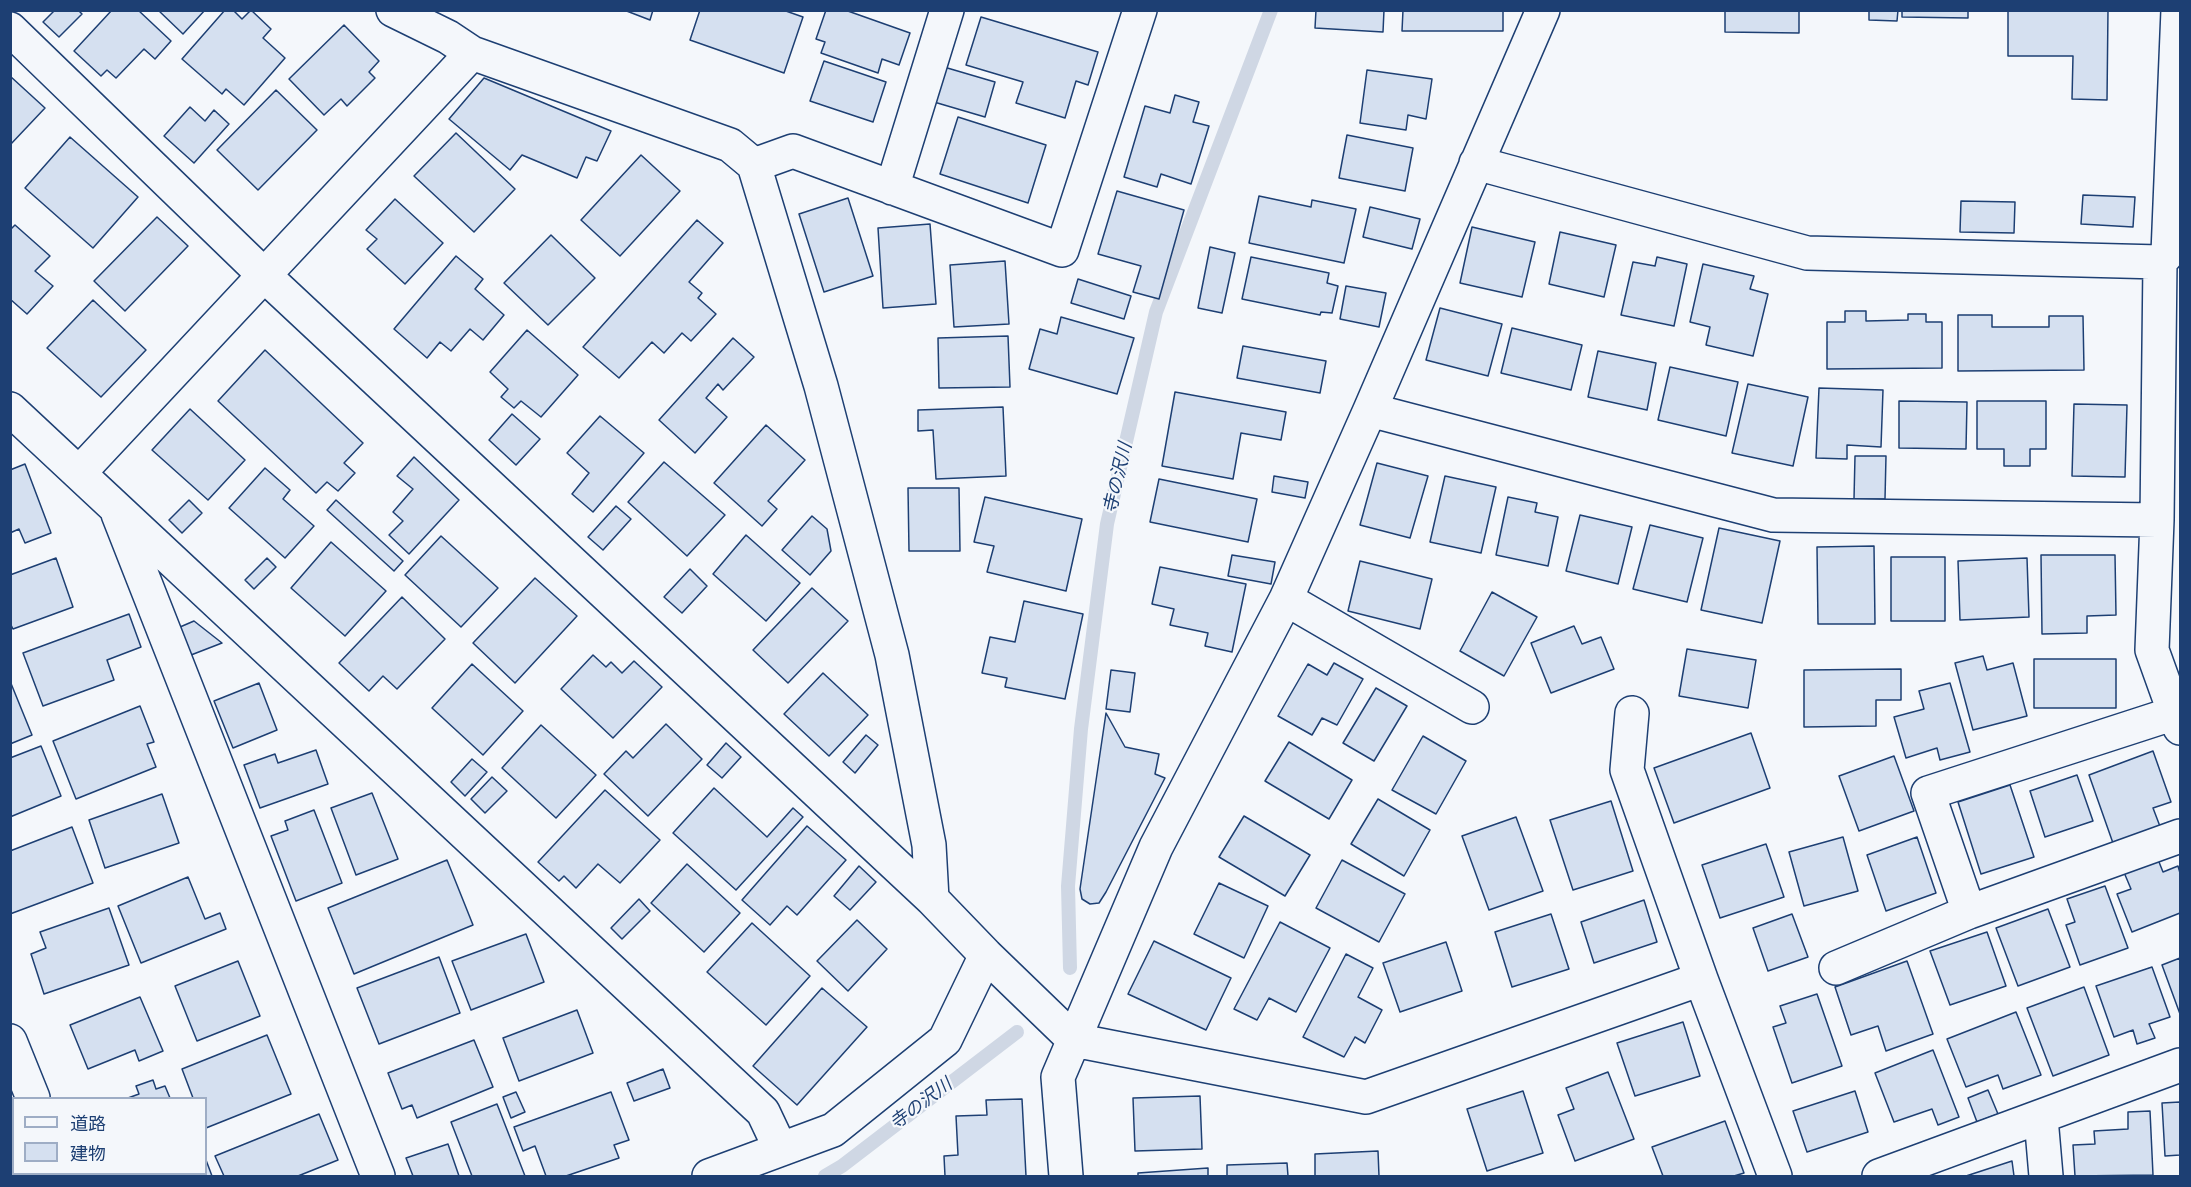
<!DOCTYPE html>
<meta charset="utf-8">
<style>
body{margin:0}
#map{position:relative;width:2191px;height:1187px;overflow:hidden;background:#f4f7fb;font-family:Mulish,"Noto Sans JP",sans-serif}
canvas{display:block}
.frame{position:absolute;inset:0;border:12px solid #1d3f73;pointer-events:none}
.legend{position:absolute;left:12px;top:1097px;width:195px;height:78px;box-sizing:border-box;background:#f4f7fb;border:2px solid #9eadc5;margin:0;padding:8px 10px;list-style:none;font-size:18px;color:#1d3f73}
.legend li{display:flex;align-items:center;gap:12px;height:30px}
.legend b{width:30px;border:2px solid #9eadc5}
</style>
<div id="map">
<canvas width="2191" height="1187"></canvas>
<div class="frame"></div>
<ul class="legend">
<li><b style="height:8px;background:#f4f7fb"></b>道路</li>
<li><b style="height:16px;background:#d5e0f0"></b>建物</li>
</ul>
</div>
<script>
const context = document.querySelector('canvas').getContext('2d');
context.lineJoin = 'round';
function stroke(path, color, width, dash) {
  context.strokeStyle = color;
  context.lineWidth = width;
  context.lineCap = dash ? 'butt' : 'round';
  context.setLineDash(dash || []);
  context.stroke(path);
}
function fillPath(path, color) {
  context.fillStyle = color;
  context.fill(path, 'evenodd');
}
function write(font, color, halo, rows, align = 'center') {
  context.font = font + ' Mulish,"Noto Sans JP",sans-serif';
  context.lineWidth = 4.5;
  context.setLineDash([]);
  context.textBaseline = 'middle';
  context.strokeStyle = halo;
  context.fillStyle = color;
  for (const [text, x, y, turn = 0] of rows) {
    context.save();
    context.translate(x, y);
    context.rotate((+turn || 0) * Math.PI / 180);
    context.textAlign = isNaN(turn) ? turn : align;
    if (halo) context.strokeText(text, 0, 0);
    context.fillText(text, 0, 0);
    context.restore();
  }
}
const stream = new Path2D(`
 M 1070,968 L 1068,886 L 1081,729 L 1107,524 L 1156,312 L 1271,10
 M 825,1176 L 842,1166 L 1017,1032`);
const building = new Path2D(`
 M 55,10 L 78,10 L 82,14 L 59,37 L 43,22 Z
 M 112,10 L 138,10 L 171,41 L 155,59 L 144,49 L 116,78 L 107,70 L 101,76 L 74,51 Z
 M 158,10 L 205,10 L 183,34 Z
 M 225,10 L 233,10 L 242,19 L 251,10 L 271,29 L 263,38 L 285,58 L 244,105 L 226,89 L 222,94 L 182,59 Z
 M 624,10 L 653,10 L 650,20 Z
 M 700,10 L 783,10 L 803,17 L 784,73 L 690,40 Z
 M 826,10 L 845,10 L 910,33 L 899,65 L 882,59 L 878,73 L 821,53 L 825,42 L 816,39 Z
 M 1316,10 L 1384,10 L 1383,32 L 1315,28 Z
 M 1403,10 L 1503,10 L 1503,31 L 1402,31 Z
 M 1725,10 L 1799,10 L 1799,33 L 1725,32 Z
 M 1869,10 L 1898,10 L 1897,21 L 1869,20 Z
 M 1902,10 L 1968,10 L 1968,18 L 1902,17 Z
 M 2008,10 L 2108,10 L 2107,100 L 2072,99 L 2073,56 L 2008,56 Z
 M 981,17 L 1098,52 L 1088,85 L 1076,81 L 1065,118 L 1016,103 L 1023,82 L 966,65 Z
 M 344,25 L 379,61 L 369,72 L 375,78 L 347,106 L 341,99 L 324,115 L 289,79 Z
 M 824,61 L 886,82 L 873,122 L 810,101 Z
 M 944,67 L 995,82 L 985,117 L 934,102 Z
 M 1367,70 L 1432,79 L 1426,119 L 1408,115 L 1406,130 L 1360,123 Z
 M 10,76 L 45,108 L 10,145 Z
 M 484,78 L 611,131 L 597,161 L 586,157 L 577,178 L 522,155 L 510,170 L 449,119 Z
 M 276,90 L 317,130 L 258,190 L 217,150 Z
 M 1175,95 L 1199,102 L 1193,122 L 1209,126 L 1191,184 L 1161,174 L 1157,187 L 1124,177 L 1145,106 L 1170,113 Z
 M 190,107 L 205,121 L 214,110 L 229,124 L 194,163 L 164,136 Z
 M 958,117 L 1046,145 L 1028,203 L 940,174 Z
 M 456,133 L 515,189 L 474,232 L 414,176 Z
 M 1347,135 L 1413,148 L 1405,191 L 1339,178 Z
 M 70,137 L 138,197 L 93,248 L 25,188 Z
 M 641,155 L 680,191 L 620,256 L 581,220 Z
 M 1117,191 L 1184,210 L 1159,299 L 1133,292 L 1141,266 L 1098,254 Z
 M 2083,195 L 2135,197 L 2133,227 L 2081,224 Z
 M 1259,196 L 1311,207 L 1312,200 L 1356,209 L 1344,263 L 1249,243 Z
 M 848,198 L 873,276 L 824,292 L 799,214 Z
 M 395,199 L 443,243 L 405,284 L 367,249 L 377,239 L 366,230 Z
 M 1961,201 L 2015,202 L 2014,233 L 1960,232 Z
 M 1370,207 L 1420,219 L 1412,249 L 1363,237 Z
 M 157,217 L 188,246 L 125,311 L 94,281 Z
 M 697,220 L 723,243 L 689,282 L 702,293 L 698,298 L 716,314 L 691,341 L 682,333 L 664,353 L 652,342 L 619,378 L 583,347 Z
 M 930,224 L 936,304 L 883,308 L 878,228 Z
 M 15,225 L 50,256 L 35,271 L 53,286 L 27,314 L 10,299 L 10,230 Z
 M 1472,227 L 1535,242 L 1522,297 L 1460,283 Z
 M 1560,232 L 1616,245 L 1604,297 L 1549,284 Z
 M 551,235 L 595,278 L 548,325 L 504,283 Z
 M 1210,247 L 1235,253 L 1222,313 L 1198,308 Z
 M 456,256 L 483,279 L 475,289 L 504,315 L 483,340 L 470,329 L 451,351 L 440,342 L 427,358 L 394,329 Z
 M 1251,257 L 1329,273 L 1327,283 L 1338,286 L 1332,313 L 1321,312 L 1320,315 L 1242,299 Z
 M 1657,257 L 1687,264 L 1674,326 L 1621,315 L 1633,262 L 1655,266 Z
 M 1005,261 L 1009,324 L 954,327 L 950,265 Z
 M 1703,264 L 1754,276 L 1750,289 L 1768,294 L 1753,356 L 1706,345 L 1710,327 L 1690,322 Z
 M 1078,279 L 1131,296 L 1124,319 L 1071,303 Z
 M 1346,286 L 1386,293 L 1379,327 L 1340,319 Z
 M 93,300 L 146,350 L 101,397 L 47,348 Z
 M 1440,308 L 1502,324 L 1488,376 L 1426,360 Z
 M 1845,311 L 1866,311 L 1866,321 L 1908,320 L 1908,314 L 1926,314 L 1926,322 L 1942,322 L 1942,368 L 1827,369 L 1827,322 L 1845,322 Z
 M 1958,315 L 1992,315 L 1992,327 L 2049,327 L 2049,316 L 2083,316 L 2084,370 L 1958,371 Z
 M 1061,317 L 1134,338 L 1117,394 L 1029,369 L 1040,329 L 1057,334 Z
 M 1512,328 L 1582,345 L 1571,390 L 1501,373 Z
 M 527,330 L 578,375 L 541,417 L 521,401 L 514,408 L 501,397 L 508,389 L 490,372 Z
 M 1008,336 L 1010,387 L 939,388 L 938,338 Z
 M 733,338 L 754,357 L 723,390 L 718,384 L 706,398 L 727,417 L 695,453 L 659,420 Z
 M 1243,346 L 1326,361 L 1320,393 L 1237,378 Z
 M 265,350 L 363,443 L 344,463 L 355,473 L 338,491 L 327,482 L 316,493 L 218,401 Z
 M 1598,351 L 1656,363 L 1647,410 L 1588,397 Z
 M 1670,367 L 1738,382 L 1726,436 L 1658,420 Z
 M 1748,384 L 1808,397 L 1793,466 L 1732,453 Z
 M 1819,388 L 1883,390 L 1881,447 L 1847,445 L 1847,459 L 1816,458 Z
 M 1175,392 L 1286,412 L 1281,440 L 1241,433 L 1233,479 L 1162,466 Z
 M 1899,401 L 1967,402 L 1966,449 L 1899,448 Z
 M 1977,401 L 2046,401 L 2046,449 L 2030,449 L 2030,466 L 2004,466 L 2004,449 L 1977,449 Z
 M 2074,404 L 2127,405 L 2125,477 L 2072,476 Z
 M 1003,407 L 1006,476 L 936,479 L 933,430 L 918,431 L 918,410 Z
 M 190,409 L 245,460 L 208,500 L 152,450 Z
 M 512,414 L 540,439 L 516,465 L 489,440 Z
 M 600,416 L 644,453 L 593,512 L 572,494 L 589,473 L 567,453 Z
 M 766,425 L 805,460 L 768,501 L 777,509 L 762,526 L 714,483 Z
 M 1855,456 L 1886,456 L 1885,499 L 1854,499 Z
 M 414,457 L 459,500 L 409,554 L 389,535 L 403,521 L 393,512 L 413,489 L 397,476 Z
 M 664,462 L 725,515 L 687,556 L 628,502 Z
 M 1377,463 L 1428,476 L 1410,538 L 1360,525 Z
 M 25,464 L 51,533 L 25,543 L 19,529 L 10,533 L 10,470 Z
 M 265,468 L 290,490 L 283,499 L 314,526 L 285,558 L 229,508 Z
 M 1274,476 L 1308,482 L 1305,498 L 1272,492 Z
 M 1445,476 L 1496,487 L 1481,553 L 1430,542 Z
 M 1159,479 L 1257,499 L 1248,542 L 1150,522 Z
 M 908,488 L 959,488 L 960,551 L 909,551 Z
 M 985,497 L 1082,519 L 1066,591 L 987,572 L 994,546 L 974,542 Z
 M 1508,497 L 1537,503 L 1535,512 L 1558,517 L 1548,566 L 1496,555 Z
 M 189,500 L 202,513 L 182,533 L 169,520 Z
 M 336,500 L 403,561 L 394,571 L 327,510 Z
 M 616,506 L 631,519 L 603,550 L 588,537 Z
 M 1580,515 L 1632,527 L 1618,584 L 1566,571 Z
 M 812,516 L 827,529 L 831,551 L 810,575 L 782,550 Z
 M 1650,525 L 1703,538 L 1687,602 L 1633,589 Z
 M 1719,528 L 1780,541 L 1762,623 L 1701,610 Z
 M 746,535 L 800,583 L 766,621 L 713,574 Z
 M 441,536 L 498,588 L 461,627 L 405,575 Z
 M 331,542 L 386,591 L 345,636 L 291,588 Z
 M 1874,546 L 1875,624 L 1818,624 L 1817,547 Z
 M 1232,555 L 1275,562 L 1271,584 L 1228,576 Z
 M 2041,555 L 2115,555 L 2116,615 L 2087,616 L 2087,633 L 2042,634 Z
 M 1891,557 L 1945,557 L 1945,621 L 1891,621 Z
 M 56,558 L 73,607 L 13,629 L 10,623 L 10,575 Z
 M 267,558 L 276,567 L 254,589 L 245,580 Z
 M 2027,558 L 2029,617 L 1960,620 L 1958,561 Z
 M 1360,561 L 1432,579 L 1420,629 L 1348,611 Z
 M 1160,567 L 1246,584 L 1232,652 L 1205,646 L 1208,633 L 1170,625 L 1174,609 L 1152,604 Z
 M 690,569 L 707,586 L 682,613 L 664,597 Z
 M 535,578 L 577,616 L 515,683 L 473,643 Z
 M 812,588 L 848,621 L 788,683 L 753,650 Z
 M 1492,592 L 1537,617 L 1504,676 L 1460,651 Z
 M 402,597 L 445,639 L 397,689 L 383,676 L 369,691 L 339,663 Z
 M 1024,601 L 1083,614 L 1065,699 L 1005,687 L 1007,678 L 982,673 L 990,637 L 1015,642 Z
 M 129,614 L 141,647 L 107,660 L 114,680 L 43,706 L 23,653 Z
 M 194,621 L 222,643 L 191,655 L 180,627 Z
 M 1574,626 L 1582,644 L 1601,637 L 1614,669 L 1551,693 L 1531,643 Z
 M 1687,649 L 1756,660 L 1748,708 L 1679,696 Z
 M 593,655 L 606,667 L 611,662 L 622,673 L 634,661 L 662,687 L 613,738 L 561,689 Z
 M 1983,656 L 1987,670 L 2013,663 L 2027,716 L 1973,730 L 1955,663 Z
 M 2034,659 L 2116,659 L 2116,708 L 2034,708 Z
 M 1334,663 L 1363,679 L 1337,725 L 1322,718 L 1312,735 L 1278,716 L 1308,664 L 1327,675 Z
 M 472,664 L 523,711 L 483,755 L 432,708 Z
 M 1901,669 L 1901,700 L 1876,700 L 1876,726 L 1804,727 L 1804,670 Z
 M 1111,670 L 1135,673 L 1130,712 L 1106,709 Z
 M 823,673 L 868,715 L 829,756 L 784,714 Z
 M 10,681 L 32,735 L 10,744 Z
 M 259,683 L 277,730 L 233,748 L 214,701 Z
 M 1950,683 L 1970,752 L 1940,760 L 1937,748 L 1906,758 L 1894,717 L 1924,709 L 1919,691 Z
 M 1376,688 L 1407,706 L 1374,761 L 1343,743 Z
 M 140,706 L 154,742 L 147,744 L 156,767 L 76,799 L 53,741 Z
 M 1106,713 L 1125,747 L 1159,754 L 1155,774 L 1165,778 L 1106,892 L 1099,903 L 1090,904 L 1082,899 L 1080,889 Z
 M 666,724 L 702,759 L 648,816 L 604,774 L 626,751 L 633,758 Z
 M 541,725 L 596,775 L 556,818 L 502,768 Z
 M 1751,733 L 1770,788 L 1674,823 L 1654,768 Z
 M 866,735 L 878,745 L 855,773 L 843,762 Z
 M 1423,736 L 1466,761 L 1436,814 L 1392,790 Z
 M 1289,742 L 1352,780 L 1329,819 L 1265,781 Z
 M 726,743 L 741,757 L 722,778 L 707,765 Z
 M 41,746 L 61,796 L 10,817 L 10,758 Z
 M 316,750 L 328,784 L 260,808 L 244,765 L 275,754 L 278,763 Z
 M 2153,751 L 2171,802 L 2153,808 L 2161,829 L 2114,846 L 2089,775 Z
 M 1894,756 L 1914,811 L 1859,831 L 1839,776 Z
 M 472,759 L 487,772 L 465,796 L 451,782 Z
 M 2077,775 L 2093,821 L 2045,837 L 2030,791 Z
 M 492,777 L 507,791 L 485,813 L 471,799 Z
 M 2010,785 L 2034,857 L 1981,874 L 1958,802 Z
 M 714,788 L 767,837 L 793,808 L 803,817 L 736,890 L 673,833 Z
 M 605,790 L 660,840 L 620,883 L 598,864 L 576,888 L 564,876 L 559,881 L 538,862 Z
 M 372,793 L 398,859 L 356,875 L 331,808 Z
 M 162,794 L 179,843 L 105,868 L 89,820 Z
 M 1378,799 L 1430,830 L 1404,876 L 1351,844 Z
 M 1611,801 L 1633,871 L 1573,890 L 1550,820 Z
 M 314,810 L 342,883 L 296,901 L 271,836 L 288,830 L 285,821 Z
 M 1244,816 L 1310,855 L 1285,896 L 1219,857 Z
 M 1516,817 L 1543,891 L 1489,910 L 1462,836 Z
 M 807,826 L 846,860 L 797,915 L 787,906 L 770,925 L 742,900 Z
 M 72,827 L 93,883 L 10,914 L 10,851 Z
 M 1843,837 L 1858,891 L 1804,906 L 1789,852 Z
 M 1917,837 L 1936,893 L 1886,911 L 1867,855 Z
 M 1766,844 L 1784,897 L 1720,918 L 1702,865 Z
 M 2157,857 L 2163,872 L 2178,866 L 2180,873 L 2180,913 L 2132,932 L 2117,894 L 2131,889 L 2123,870 Z
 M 447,860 L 473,925 L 354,974 L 328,908 Z
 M 1342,860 L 1405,894 L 1379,942 L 1316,908 Z
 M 687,864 L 740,913 L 704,952 L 651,903 Z
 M 859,866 L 876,882 L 850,910 L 834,896 Z
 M 188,877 L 205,919 L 220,913 L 226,929 L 141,963 L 118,906 Z
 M 1219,883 L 1268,906 L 1244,958 L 1194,934 Z
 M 2105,886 L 2128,948 L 2080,965 L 2066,925 L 2075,922 L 2067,899 Z
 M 639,899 L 650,911 L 622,939 L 611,928 Z
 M 1644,900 L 1657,942 L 1594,963 L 1581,922 Z
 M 109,908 L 129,965 L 44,994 L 31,954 L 46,948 L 40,932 Z
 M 2048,909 L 2070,967 L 2018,986 L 1996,928 Z
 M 1551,914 L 1569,969 L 1512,987 L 1495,932 Z
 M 1792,914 L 1808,957 L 1768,971 L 1753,928 Z
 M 857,920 L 887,949 L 848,991 L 817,961 Z
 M 1280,922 L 1330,948 L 1296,1012 L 1269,998 L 1257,1020 L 1234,1009 Z
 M 752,923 L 810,976 L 766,1025 L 707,972 Z
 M 1987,932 L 2006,986 L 1950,1005 L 1930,951 Z
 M 526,934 L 544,982 L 471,1010 L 452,961 Z
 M 1154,941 L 1231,978 L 1206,1030 L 1128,994 Z
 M 1446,942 L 1462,991 L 1400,1012 L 1383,963 Z
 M 1346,954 L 1373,968 L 1358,997 L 1382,1010 L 1365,1043 L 1355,1037 L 1344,1057 L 1303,1037 Z
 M 439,957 L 460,1013 L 379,1044 L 357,988 Z
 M 2180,958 L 2180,1014 L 2162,965 Z
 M 238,961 L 260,1016 L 197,1041 L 175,986 Z
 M 1907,961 L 1933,1034 L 1886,1051 L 1878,1026 L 1851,1035 L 1835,987 Z
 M 2152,967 L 2170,1017 L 2149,1024 L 2155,1038 L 2137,1044 L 2133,1030 L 2114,1037 L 2096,986 Z
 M 2084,987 L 2109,1055 L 2053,1076 L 2027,1008 Z
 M 822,988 L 867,1027 L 797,1105 L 753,1066 Z
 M 1817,994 L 1842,1066 L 1792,1083 L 1773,1027 L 1786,1023 L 1780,1006 Z
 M 140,997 L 163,1051 L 139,1061 L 135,1050 L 88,1069 L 70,1025 Z
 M 577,1010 L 593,1053 L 519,1081 L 503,1038 Z
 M 2016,1012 L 2041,1075 L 2003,1089 L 1998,1075 L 1966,1087 L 1947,1039 Z
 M 1683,1022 L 1700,1076 L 1635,1096 L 1617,1043 Z
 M 267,1035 L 291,1094 L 206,1128 L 206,1098 L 193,1098 L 182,1069 Z
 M 474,1040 L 493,1087 L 417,1118 L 412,1105 L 402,1109 L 388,1073 Z
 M 1933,1050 L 1959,1117 L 1938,1125 L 1932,1109 L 1894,1122 L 1875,1073 Z
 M 663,1069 L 670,1088 L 634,1101 L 627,1083 Z
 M 1608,1072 L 1634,1139 L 1575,1161 L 1558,1115 L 1574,1109 L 1566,1088 Z
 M 153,1080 L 156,1089 L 165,1086 L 170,1098 L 128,1098 L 139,1094 L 136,1086 Z
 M 1988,1090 L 1998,1114 L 1977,1122 L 1968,1098 Z
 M 1523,1091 L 1543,1153 L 1487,1171 L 1467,1109 Z
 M 1855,1091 L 1868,1132 L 1807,1152 L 1793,1111 Z
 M 516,1092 L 525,1112 L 511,1118 L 503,1097 Z
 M 611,1092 L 629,1140 L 614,1145 L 619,1158 L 566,1176 L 546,1176 L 535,1146 L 523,1151 L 514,1127 Z
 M 1200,1096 L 1202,1149 L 1135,1151 L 1133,1098 Z
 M 1022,1099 L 1026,1176 L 945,1176 L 944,1156 L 958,1155 L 956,1116 L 987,1115 L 986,1100 Z
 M 2180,1102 L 2180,1155 L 2165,1156 L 2162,1103 Z
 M 497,1104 L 525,1176 L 472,1176 L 451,1122 Z
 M 2150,1111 L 2153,1175 L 2075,1176 L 2073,1145 L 2095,1144 L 2094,1131 L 2128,1129 L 2128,1112 Z
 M 319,1114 L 338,1160 L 298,1176 L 224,1176 L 215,1156 Z
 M 1725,1121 L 1744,1173 L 1734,1176 L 1663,1176 L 1652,1147 Z
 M 448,1144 L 459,1176 L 413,1176 L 406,1158 Z
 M 1378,1151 L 1379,1176 L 1315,1176 L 1315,1154 Z
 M 206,1160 L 212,1176 L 114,1176 L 113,1174 L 206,1174 Z
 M 2012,1161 L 2014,1176 L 1966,1176 Z
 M 1287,1163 L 1288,1176 L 1227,1176 L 1227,1165 Z
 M 1208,1168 L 1208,1176 L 1138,1176 L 1138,1173 Z`);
const minor = new Path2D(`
 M 393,10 L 448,37 L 472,53 L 730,145 L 754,165 L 793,151 L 1062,250 L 1140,10
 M 2178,10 L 2168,253 L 2160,262 L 2157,520 L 2152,650 L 2180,728
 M 10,29 L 265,276 L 932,899 L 986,955 L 1074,1040 L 1366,1097 L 1701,979
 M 1476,163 L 1807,253 L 2160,262
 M 754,165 L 821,386 L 892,655 L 929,845 L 932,899
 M 892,188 L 947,10
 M 10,409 L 763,1112 L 780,1148
 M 1370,410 L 1773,515 L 2157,520
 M 79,473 L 472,53
 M 118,514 L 378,1176
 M 1286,599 L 1472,707
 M 1632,713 L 1627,770 L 1701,979 L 1775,1176
 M 1969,912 L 1928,793 L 2175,713
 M 1836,968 L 1969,912 L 2180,836
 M 10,1041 L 33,1098
 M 2041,1118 L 2046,1176
 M 63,1174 L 64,1176
 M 709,1176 L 833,1130 L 945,1040 L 986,955
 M 1066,1176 L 1058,1077 L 1156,847 L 1286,599 L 1370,410 L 1543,10
 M 1879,1176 L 2180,1065`);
const waterNames = [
 ["寺の沢川",1118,478,-77],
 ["寺の沢川",921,1104,-37]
];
stroke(stream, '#cfd7e4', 14);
fillPath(building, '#d5e0f0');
stroke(building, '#1d3f73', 1.5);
stroke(minor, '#1d3f73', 36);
stroke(minor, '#f4f7fb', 33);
write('italic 18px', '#1d3f73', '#f4f7fb', waterNames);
</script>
